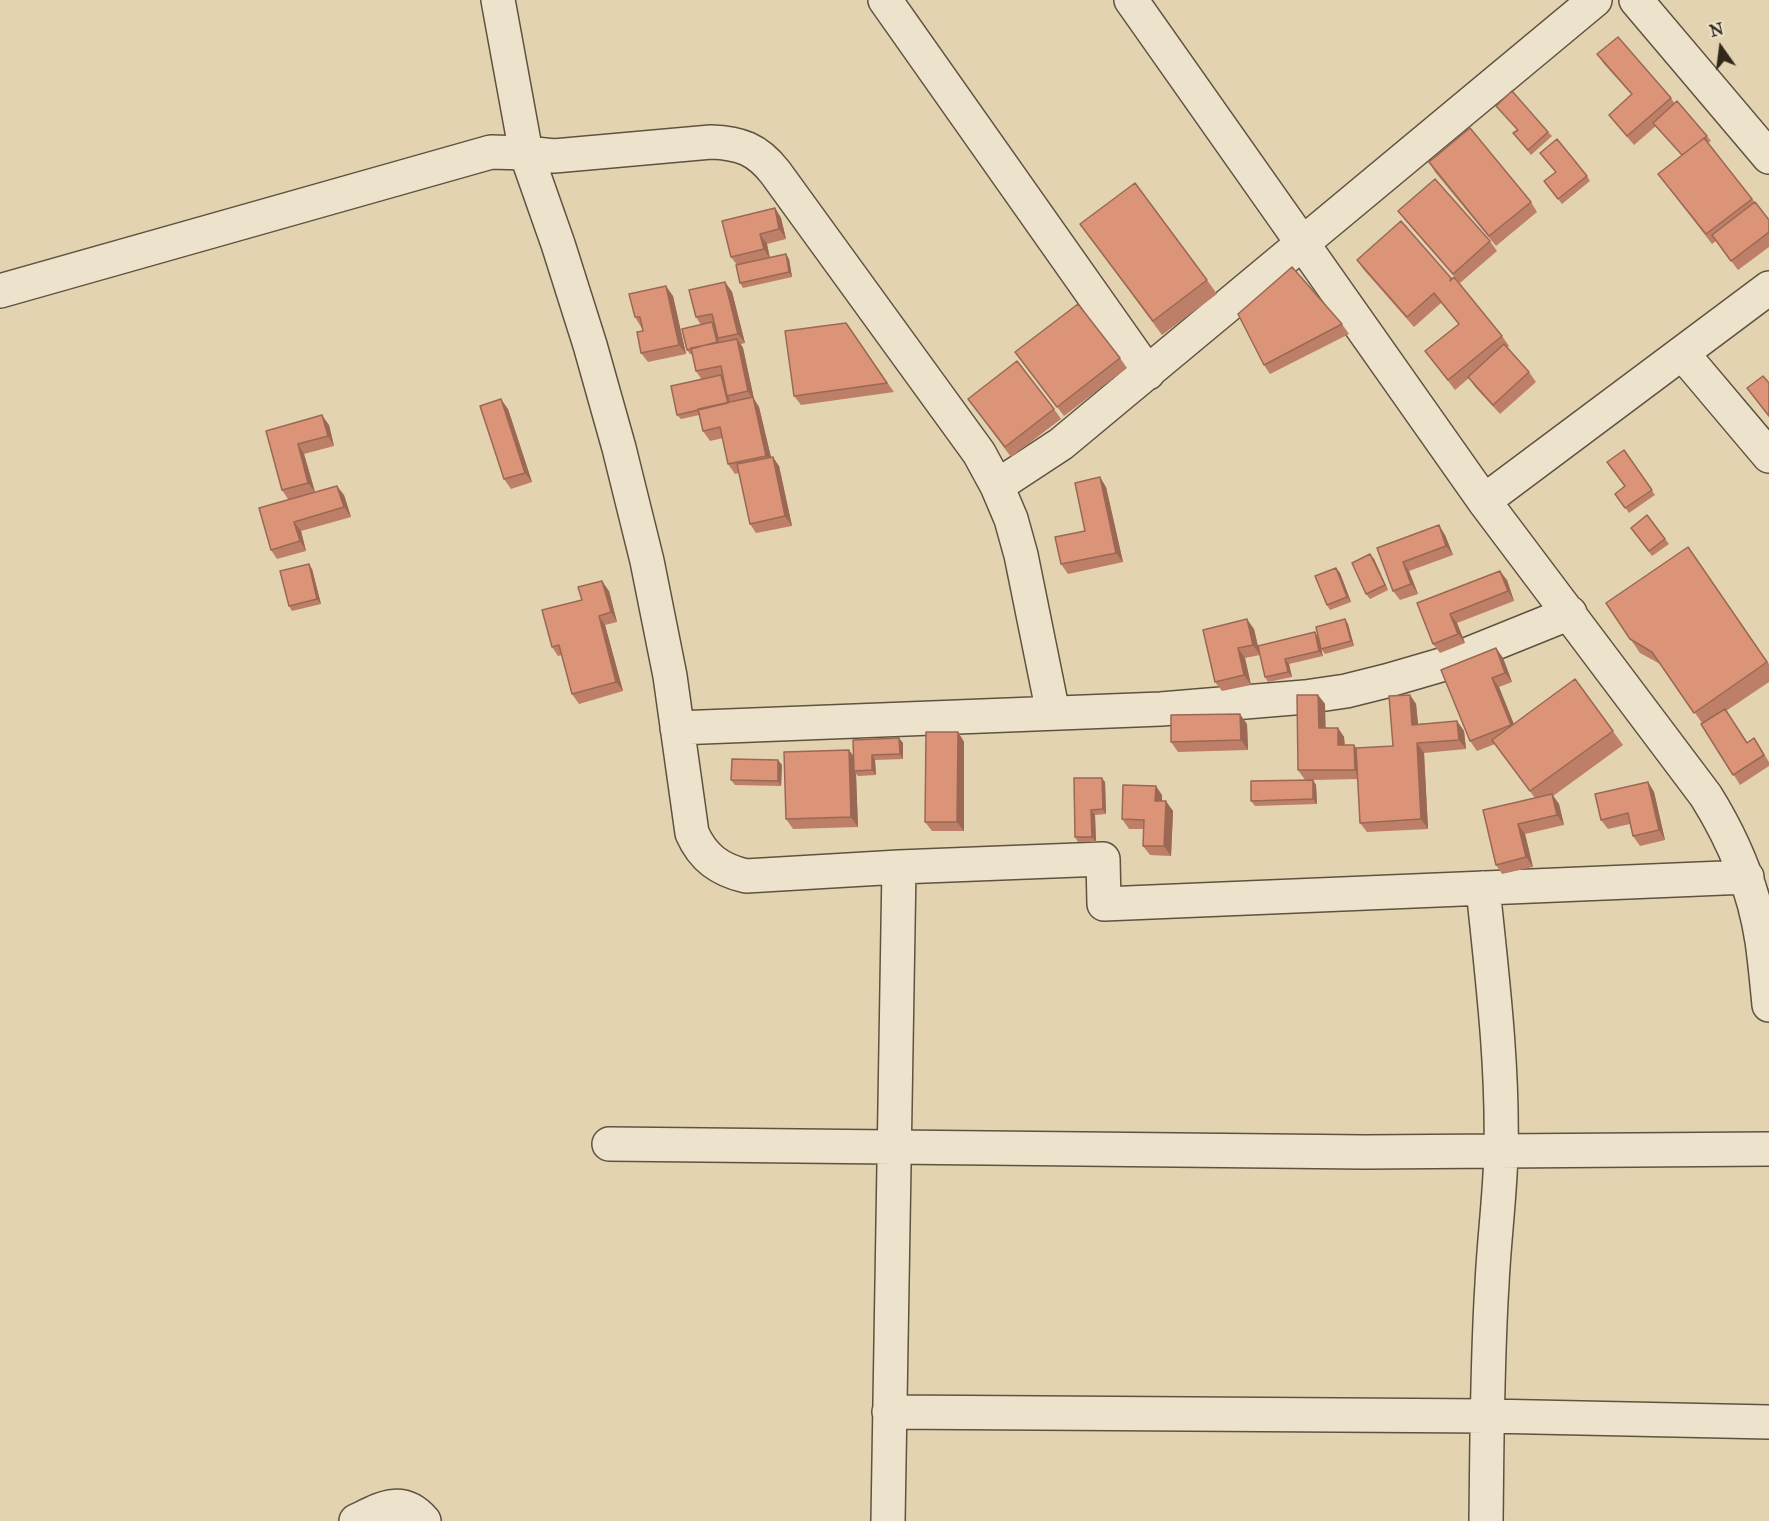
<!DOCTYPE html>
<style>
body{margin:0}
#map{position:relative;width:1769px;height:1521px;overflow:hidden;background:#e3d3b0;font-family:"IM FELL Great Primer",serif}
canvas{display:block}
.north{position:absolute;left:1691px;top:18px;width:60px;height:60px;-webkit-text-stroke:4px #ede2cc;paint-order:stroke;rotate:346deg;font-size:16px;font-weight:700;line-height:24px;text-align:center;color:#31281b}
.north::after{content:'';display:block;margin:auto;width:21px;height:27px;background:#31281b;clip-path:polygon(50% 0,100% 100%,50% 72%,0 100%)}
</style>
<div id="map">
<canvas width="1769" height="1521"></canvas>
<div class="north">N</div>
</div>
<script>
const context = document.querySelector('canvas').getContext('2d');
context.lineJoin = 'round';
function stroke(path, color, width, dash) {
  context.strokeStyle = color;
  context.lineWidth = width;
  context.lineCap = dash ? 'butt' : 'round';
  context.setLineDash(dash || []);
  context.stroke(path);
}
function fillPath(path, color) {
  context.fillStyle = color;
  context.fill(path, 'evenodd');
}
const minor = new Path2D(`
 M 498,0 L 526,153 L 558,244 L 590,345 L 619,448 L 647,561 L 670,676 L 692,833 C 703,858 720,870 746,876 L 899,867 L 1103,859 L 1104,904 L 1747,877
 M 885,0 L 1148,373
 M 1131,0 L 1484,501 L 1706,796 C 1734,841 1754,888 1762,941 C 1765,962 1767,984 1769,1005
 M 1636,0 L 1769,157
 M 0,291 L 491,152 L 526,153 L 554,156 L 711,142 C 740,143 757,149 775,172 L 979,453 L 997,486 L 1011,519 L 1021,555 L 1053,713
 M 1682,353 L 1769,456
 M 997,486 L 1061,444 L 1595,0
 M 1484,501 L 1769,288
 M 677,728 L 1161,709 L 1305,697 L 1346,691 L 1386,681 L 1441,665 L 1570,613
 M 1483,888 C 1492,976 1503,1063 1501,1152 C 1500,1196 1494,1240 1492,1284 C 1487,1363 1487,1442 1486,1521
 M 609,1144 L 1365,1152 L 1769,1149
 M 889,1412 L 1488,1416 L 1769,1422
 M 356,1521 C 381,1509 402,1495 424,1521
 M 888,1521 L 899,867`);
const wall = new Path2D(`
 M 1597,54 L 1671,98 L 1675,104 L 1707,136 L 1711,141 L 1708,143 L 1769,220 L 1769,247 L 1738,270 L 1716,241 L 1712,244 L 1658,174 L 1682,155 L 1656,126 L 1634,145 L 1616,124 L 1609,115 L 1632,95 L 1604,64 Z
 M 1496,106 L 1548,132 L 1552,136 L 1531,155 L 1513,133 L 1517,130 Z
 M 1540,153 L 1587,176 L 1590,181 L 1562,204 L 1548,186 L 1556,172 Z
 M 1429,162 L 1531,202 L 1537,212 L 1496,246 L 1435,172 Z
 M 775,208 L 781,218 L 786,239 L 767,244 L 770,258 L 789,259 L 792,277 L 743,288 L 740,283 L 737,265 L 731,257 Z
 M 1398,211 L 1490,241 L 1497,251 L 1460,283 L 1405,220 Z
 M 1080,224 L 1207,280 L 1217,294 L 1162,335 Z
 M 1357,260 L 1452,279 L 1502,336 L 1509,346 L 1507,348 L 1529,372 L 1536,382 L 1500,414 L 1475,387 L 1469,378 L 1455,390 L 1425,351 L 1459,324 L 1441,303 L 1414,327 L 1364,270 Z
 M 725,282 L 732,292 L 745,343 L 741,344 L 743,348 L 754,399 L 759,407 L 771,457 L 779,466 L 792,526 L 756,533 L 750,524 L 739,473 L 735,474 L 728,464 L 723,438 L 710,441 L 703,431 L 699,415 L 681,419 L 677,415 L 702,380 L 696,371 L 693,354 L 690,354 L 687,350 L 701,325 L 696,317 Z
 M 673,296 L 686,354 L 648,362 L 641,353 L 643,331 L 641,327 L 635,317 Z
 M 846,323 L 894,392 L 801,405 L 794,396 Z
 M 1342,324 L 1349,334 L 1270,374 L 1264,365 Z
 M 1015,352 L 1120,358 L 1127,368 L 1064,416 Z
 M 1769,383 L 1769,417 L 1747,388 Z
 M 975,408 L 1054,409 L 1061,419 L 1011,457 Z
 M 508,409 L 532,482 L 511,489 L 504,479 Z
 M 329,425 L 334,446 L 304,454 L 315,492 L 344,495 L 351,517 L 301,531 L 306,551 L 277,559 L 271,550 L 288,499 L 282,490 L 266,431 Z
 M 1624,450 L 1655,495 L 1629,513 L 1615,494 L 1625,486 Z
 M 1106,487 L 1123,562 L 1068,574 L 1061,564 L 1085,531 Z
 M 1647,515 L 1669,544 L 1652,556 L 1631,528 Z
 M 1445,535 L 1453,555 L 1409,571 L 1418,594 L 1400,600 L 1393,591 L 1377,548 Z
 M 1688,547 L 1769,664 L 1769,682 L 1726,711 L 1747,742 L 1754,738 L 1769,762 L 1769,766 L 1740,785 L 1702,723 L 1662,665 L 1640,653 L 1606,603 Z
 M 1370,554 L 1374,559 L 1388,590 L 1370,599 L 1366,594 Z
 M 1336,568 L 1340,573 L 1351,602 L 1330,610 L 1327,605 Z
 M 312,569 L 321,604 L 292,611 L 289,606 Z
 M 1507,580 L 1514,601 L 1457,623 L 1465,643 L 1440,653 L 1433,644 L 1417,603 Z
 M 609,591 L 617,622 L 605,625 L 623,691 L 579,704 L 572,694 L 562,655 L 558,656 L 552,647 L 582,600 Z
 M 1345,619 L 1348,624 L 1354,646 L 1325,654 L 1321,649 Z
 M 1254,629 L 1260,655 L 1245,658 L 1251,685 L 1222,691 L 1215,682 L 1203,630 Z
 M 1318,637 L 1323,656 L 1289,664 L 1292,677 L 1268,682 L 1265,677 L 1258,646 Z
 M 1496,648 L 1503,658 L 1512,682 L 1499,687 L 1514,724 L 1575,679 L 1623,745 L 1553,796 L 1559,804 L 1564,825 L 1525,834 L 1533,867 L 1502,874 L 1496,865 L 1483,810 L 1535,798 L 1495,744 L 1477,751 L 1470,741 Z
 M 1318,695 L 1325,704 L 1325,728 L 1338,728 L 1344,737 L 1345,745 L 1354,745 L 1356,748 L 1393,746 L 1410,695 L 1416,704 L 1418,724 L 1457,721 L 1464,731 L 1466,749 L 1424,753 L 1428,829 L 1367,832 L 1360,823 L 1358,779 L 1313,780 L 1316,785 L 1317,804 L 1255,806 L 1251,801 L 1305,780 L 1298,770 Z
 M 1247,724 L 1248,750 L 1178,752 L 1171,742 Z
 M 958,732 L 964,742 L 964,831 L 932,831 L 925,822 Z
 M 899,738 L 903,743 L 903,759 L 875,760 L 876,775 L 858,776 L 856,774 L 858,827 L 793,829 L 786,819 L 853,755 Z
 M 782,765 L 781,786 L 735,785 L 731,780 Z
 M 1105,782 L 1106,814 L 1095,815 L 1096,842 L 1078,842 L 1075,837 Z
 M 1648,782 L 1654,792 L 1665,840 L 1640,846 L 1633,836 L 1630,824 L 1608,829 L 1601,820 Z
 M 1162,795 L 1162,801 L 1173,811 L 1171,856 L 1150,855 L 1143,846 L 1144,829 L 1129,829 L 1122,819 Z`);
const shadedWall = new Path2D(`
 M 775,208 L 781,218 L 786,239 L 779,229 Z
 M 760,234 L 767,244 L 770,259 L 764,249 Z
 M 786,254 L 789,259 L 792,277 L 789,272 Z
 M 725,282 L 732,292 L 745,343 L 738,334 Z
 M 666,286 L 673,296 L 686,354 L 679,345 Z
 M 712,322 L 716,327 L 720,347 L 717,342 Z
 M 737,339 L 743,348 L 754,399 L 759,407 L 773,466 L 766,456 L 753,399 L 748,391 Z
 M 721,375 L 725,380 L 727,396 L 729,398 L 731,408 L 728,403 Z
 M 501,399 L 508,409 L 532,482 L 525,473 Z
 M 322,415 L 329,425 L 334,446 L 328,436 Z
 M 298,444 L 304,454 L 315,492 L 308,483 Z
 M 773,457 L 779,466 L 792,526 L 785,516 Z
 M 1100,477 L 1106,487 L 1123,562 L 1116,553 Z
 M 337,486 L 344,495 L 351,517 L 344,507 Z
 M 294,522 L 301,531 L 306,551 L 300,541 Z
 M 1439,525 L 1445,535 L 1453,555 L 1446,546 Z
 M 1370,554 L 1374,559 L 1388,590 L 1385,585 Z
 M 1403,562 L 1409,571 L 1418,594 L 1411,584 Z
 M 309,564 L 312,569 L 321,604 L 317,599 Z
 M 1336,568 L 1340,573 L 1351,602 L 1347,597 Z
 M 1500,571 L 1507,580 L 1514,601 L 1508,591 Z
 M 602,581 L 609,591 L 617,622 L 611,612 Z
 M 1450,614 L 1457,623 L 1465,643 L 1458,634 Z
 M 599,616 L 605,625 L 623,691 L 616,682 Z
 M 1247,619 L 1254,629 L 1260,655 L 1253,645 Z
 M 1345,619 L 1348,624 L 1354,646 L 1351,641 Z
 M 1315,632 L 1318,637 L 1323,656 L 1319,651 Z
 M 1238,648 L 1245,658 L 1251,685 L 1244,675 Z
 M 1496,648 L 1503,658 L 1512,682 L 1505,673 Z
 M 1285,659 L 1289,664 L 1292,677 L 1288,672 Z
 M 1492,678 L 1499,687 L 1518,735 L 1511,725 Z
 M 1318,695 L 1325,704 L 1326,738 L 1319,728 Z
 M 1410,695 L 1416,704 L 1419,734 L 1412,725 Z
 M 1240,714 L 1247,724 L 1248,750 L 1241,740 Z
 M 1457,721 L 1464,731 L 1466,749 L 1459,740 Z
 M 1338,728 L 1344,737 L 1345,755 L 1338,745 Z
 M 958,732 L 964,742 L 964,831 L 957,822 Z
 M 899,738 L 903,743 L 903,759 L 900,754 Z
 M 1417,743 L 1424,753 L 1428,829 L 1421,819 Z
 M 1354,745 L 1361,755 L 1362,779 L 1355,770 Z
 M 849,750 L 856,759 L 854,771 L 856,774 L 858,827 L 851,817 Z
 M 872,755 L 875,760 L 876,775 L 872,770 Z
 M 778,760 L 782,765 L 781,786 L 778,781 Z
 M 1102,778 L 1105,782 L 1106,814 L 1103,809 Z
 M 1313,780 L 1316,785 L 1317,804 L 1313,799 Z
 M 1648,782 L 1654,792 L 1665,840 L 1659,830 Z
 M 1156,786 L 1162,795 L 1162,811 L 1155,801 Z
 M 1552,794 L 1559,804 L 1564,825 L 1557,815 Z
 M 1166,801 L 1173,811 L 1171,856 L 1164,846 Z
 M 1091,810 L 1095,815 L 1096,842 L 1092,837 Z
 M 1518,824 L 1525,834 L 1533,867 L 1526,857 Z`);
const building = new Path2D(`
 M 1618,37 L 1671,98 L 1627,136 L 1609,115 L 1632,94 L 1597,54 Z
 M 1512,91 L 1548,132 L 1528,150 L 1513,133 L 1518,130 L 1496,106 Z
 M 1677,101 L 1707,136 L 1682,155 L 1653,123 Z
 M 1470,128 L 1531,202 L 1489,236 L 1429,162 Z
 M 1704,138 L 1752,199 L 1706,234 L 1658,174 Z
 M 1557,139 L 1587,176 L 1558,199 L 1544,181 L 1556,172 L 1540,153 Z
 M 1435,179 L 1490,241 L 1453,274 L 1398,211 Z
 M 1135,183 L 1207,280 L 1153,321 L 1080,224 Z
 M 1755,202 L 1769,220 L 1769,232 L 1731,261 L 1712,235 Z
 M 775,208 L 779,229 L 760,234 L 764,249 L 731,257 L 722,221 Z
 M 1401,221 L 1451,278 L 1450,281 L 1454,277 L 1502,336 L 1448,380 L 1425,351 L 1459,324 L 1434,293 L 1407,317 L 1357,260 Z
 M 786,254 L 789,272 L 740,283 L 736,265 Z
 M 1292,267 L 1342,324 L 1264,365 L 1238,314 Z
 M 725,282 L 738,334 L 718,338 L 712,314 L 696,317 L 689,290 Z
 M 666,286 L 679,345 L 641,353 L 637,332 L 643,331 L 640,317 L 635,317 L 629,294 Z
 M 1078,304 L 1120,358 L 1057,407 L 1015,352 Z
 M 712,322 L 717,342 L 687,350 L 682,329 Z
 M 846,323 L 887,383 L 794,396 L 785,331 Z
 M 737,339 L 748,391 L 727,396 L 721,366 L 696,371 L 691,348 Z
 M 1504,344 L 1529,372 L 1493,405 L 1468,377 Z
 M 1017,361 L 1054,409 L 1005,447 L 968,399 Z
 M 721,375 L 728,403 L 677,415 L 671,386 Z
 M 1763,376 L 1769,383 L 1769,416 L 1747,388 Z
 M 753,397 L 766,456 L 728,464 L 720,427 L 703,431 L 698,409 Z
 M 501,399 L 525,473 L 504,479 L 480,406 Z
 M 322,415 L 328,436 L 298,444 L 308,483 L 282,490 L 266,431 Z
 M 1624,450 L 1652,490 L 1625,508 L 1615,494 L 1625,486 L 1607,462 Z
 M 773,457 L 785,516 L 750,524 L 737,464 Z
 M 1100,477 L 1116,553 L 1061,564 L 1055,537 L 1085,531 L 1075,483 Z
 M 337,486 L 344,507 L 294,522 L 300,541 L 271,550 L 259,508 Z
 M 1647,515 L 1665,539 L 1649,551 L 1631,528 Z
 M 1439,525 L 1446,546 L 1403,562 L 1411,584 L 1393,591 L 1377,548 Z
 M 1688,547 L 1767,662 L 1694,713 L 1652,652 L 1630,639 L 1606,603 Z
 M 1370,554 L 1385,585 L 1366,594 L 1352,563 Z
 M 309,564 L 317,599 L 289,606 L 280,571 Z
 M 1336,568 L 1347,597 L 1327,605 L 1315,576 Z
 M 1500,571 L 1508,591 L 1450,614 L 1458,634 L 1433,644 L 1417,603 Z
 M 602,581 L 611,612 L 599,616 L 616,682 L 572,694 L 559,645 L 552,647 L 542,610 L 582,600 L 578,587 Z
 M 1247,619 L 1253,645 L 1238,648 L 1244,675 L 1215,682 L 1203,630 Z
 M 1345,619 L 1351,641 L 1321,649 L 1316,627 Z
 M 1315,632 L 1319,651 L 1285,659 L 1288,672 L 1265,677 L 1258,646 Z
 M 1496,648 L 1505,673 L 1492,678 L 1511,725 L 1470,741 L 1441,670 Z
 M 1575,679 L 1613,731 L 1530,791 L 1492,740 Z
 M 1297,695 L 1318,695 L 1319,728 L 1338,728 L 1338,745 L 1354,745 L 1355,770 L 1298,770 Z
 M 1410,695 L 1412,725 L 1457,721 L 1459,740 L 1417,743 L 1421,819 L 1360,823 L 1356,748 L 1393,746 L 1389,696 Z
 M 1725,709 L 1747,743 L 1754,738 L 1764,755 L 1733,775 L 1701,724 Z
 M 1240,714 L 1241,740 L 1171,742 L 1171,715 Z
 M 926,732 L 958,732 L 957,822 L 925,822 Z
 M 899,738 L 900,754 L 872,755 L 872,770 L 854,771 L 853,740 Z
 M 849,750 L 851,817 L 786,819 L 784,752 Z
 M 732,759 L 778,760 L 778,781 L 731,780 Z
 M 1074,778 L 1102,778 L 1103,809 L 1091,810 L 1092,837 L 1075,837 Z
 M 1313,780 L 1313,799 L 1251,801 L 1251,781 Z
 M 1648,782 L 1659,830 L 1633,836 L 1628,813 L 1601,820 L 1595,794 Z
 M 1123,785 L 1156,786 L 1155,801 L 1166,801 L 1164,846 L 1143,846 L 1144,820 L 1122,819 Z
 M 1552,794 L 1557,815 L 1518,824 L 1526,857 L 1496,865 L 1483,810 Z`);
stroke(minor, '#5e5340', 36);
stroke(minor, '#ede2cc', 33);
fillPath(wall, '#bd7f67');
fillPath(shadedWall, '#9a6854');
fillPath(building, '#dc9478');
stroke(building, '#9a6854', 1.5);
</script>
